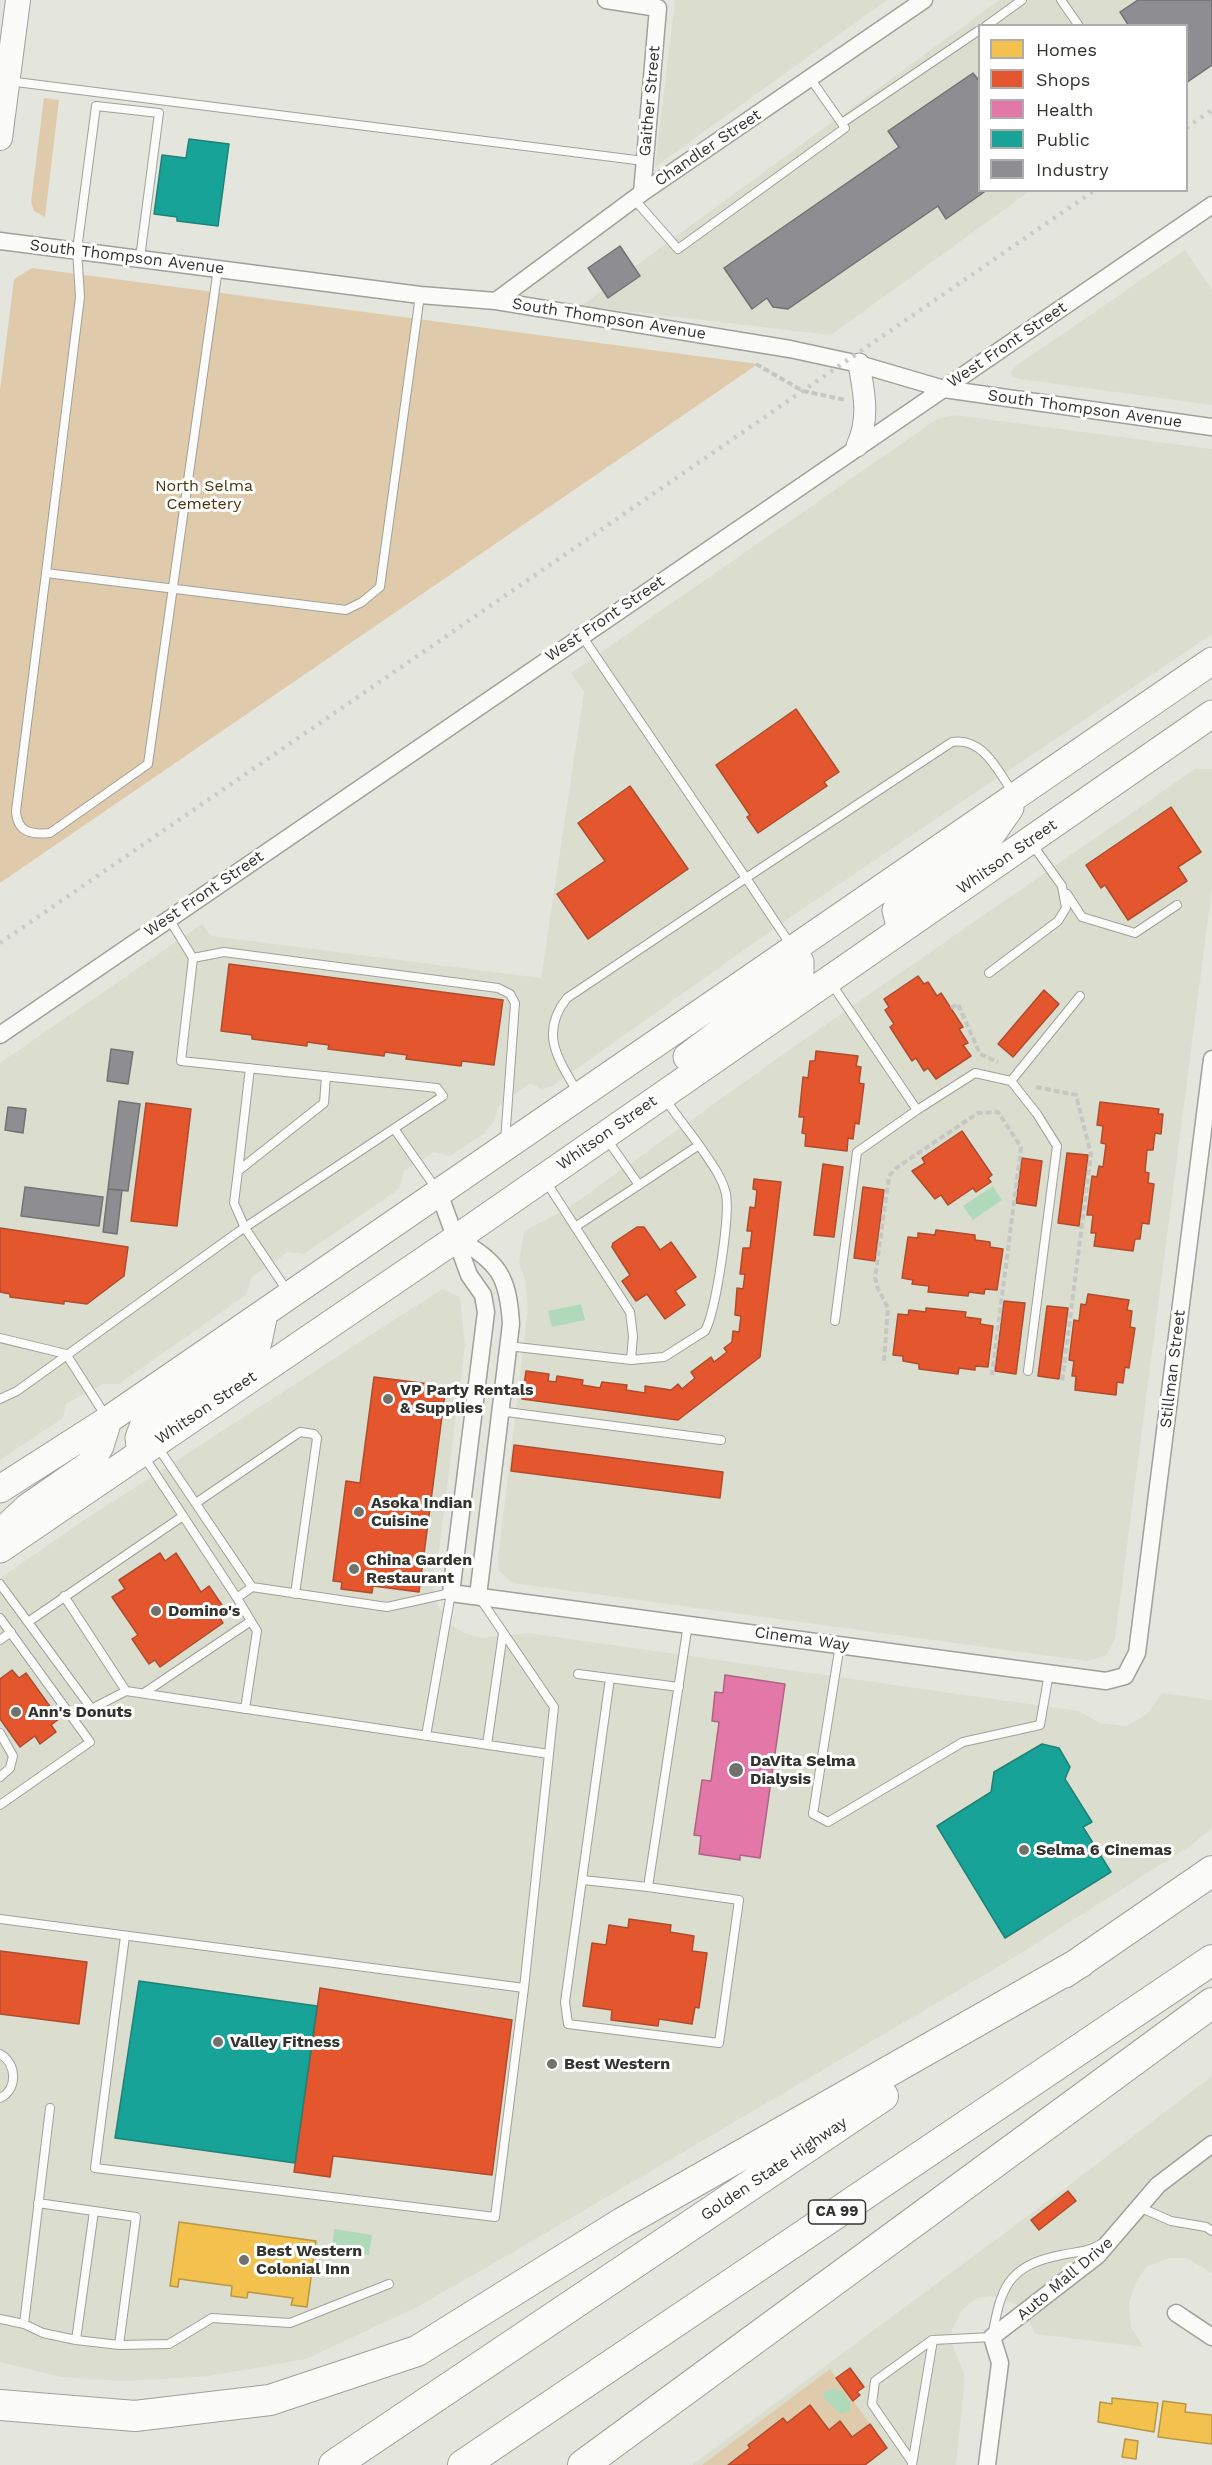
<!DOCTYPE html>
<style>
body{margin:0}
#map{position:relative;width:1212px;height:2465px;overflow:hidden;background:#e4e6de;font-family:"Work Sans",sans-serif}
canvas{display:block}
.legend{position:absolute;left:978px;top:24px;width:210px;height:168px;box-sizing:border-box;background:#fff;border:2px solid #adaeab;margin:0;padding:8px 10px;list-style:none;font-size:18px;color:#33342e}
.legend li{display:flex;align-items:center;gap:12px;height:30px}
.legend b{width:30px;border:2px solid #adaeab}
</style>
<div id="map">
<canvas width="1212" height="2465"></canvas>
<ul class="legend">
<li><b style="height:16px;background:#f2c14e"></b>Homes</li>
<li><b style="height:16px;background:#e4572e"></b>Shops</li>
<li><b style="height:16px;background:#e377a8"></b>Health</li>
<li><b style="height:16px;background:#17a398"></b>Public</li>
<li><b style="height:16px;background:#8d8d92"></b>Industry</li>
</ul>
</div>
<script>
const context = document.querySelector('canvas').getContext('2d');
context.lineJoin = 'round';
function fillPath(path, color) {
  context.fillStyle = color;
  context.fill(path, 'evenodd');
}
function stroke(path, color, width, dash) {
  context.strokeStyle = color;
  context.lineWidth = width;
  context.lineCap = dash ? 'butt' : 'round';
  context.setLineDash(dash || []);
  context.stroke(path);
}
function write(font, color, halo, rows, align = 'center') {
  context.font = font + ' "Work Sans",sans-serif';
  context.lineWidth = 6;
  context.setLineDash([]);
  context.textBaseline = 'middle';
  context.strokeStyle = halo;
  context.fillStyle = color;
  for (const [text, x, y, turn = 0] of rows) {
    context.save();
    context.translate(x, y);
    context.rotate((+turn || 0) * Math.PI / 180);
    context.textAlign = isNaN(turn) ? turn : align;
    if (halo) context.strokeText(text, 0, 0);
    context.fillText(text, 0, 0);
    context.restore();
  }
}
const built = new Path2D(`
 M 675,0 L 887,0 L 655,167 Z
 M 999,0 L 1212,0 L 1186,26 L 980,26 L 980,190 L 1030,191 L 831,335 L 581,306 Z
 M 1185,250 L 1212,290 L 1212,405 L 1019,379 L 1012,376 L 1011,371 L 1017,365 Z
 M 955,415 L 1212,449 L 1212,634 L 795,914 L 551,1087 L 541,1089 L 530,1083 L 498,1107 L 494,1121 L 485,1133 L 450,1156 L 434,1152 L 404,1171 L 399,1189 L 304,1254 L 288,1252 L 252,1277 L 246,1295 L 119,1384 L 103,1384 L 66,1404 L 63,1418 L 0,1460 L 0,1063 L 202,924 L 212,936 L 541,978 L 584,692 L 571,673 L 937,419 Z
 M 1195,769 L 1212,769 L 1212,888 L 1115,1639 L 1106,1656 L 1087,1661 L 513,1583 L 499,1571 L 498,1559 L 528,1308 L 525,1280 L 519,1262 L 524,1231 L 568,1208 L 799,1043 Z
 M 442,1289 L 460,1297 L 465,1346 L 439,1550 L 432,1576 L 436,1602 L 450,1624 L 464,1633 L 482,1638 L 528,1633 L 1079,1711 L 1100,1723 L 1126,1726 L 1146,1715 L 1162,1693 L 1212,1700 L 1212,1828 L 1190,1846 L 1010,1960 L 515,2251 L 417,2307 L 306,2359 L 209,2376 L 124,2381 L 61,2377 L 0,2362 L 0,1578 L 86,1519 Z
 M 1212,2076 L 1212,2273 L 1186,2258 L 1169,2258 L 1146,2267 L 1135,2284 L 1129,2304 L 1131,2327 L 1144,2347 L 1035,2334 L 1026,2314 L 1016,2304 L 993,2296 L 977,2298 L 962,2310 L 952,2330 L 952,2344 L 964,2373 L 964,2388 L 956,2465 L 692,2465 L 1068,2186 Z`);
const green = new Path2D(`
 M 44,98 L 59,100 L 45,217 L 34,211 L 31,202 Z
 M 32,268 L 758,364 L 0,883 L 0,390 L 14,279 Z
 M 830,2369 L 870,2424 L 852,2437 L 840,2421 L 829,2430 L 810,2405 L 787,2423 L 783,2419 L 748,2445 L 750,2448 L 728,2465 L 702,2465 Z`);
const water = new Path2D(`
 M 993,1186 L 1002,1200 L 973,1220 L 963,1206 Z
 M 581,1304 L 585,1320 L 552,1327 L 548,1311 Z
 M 334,2229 L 372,2235 L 369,2255 L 332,2250 Z
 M 830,2389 L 842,2391 L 850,2402 L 850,2411 L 841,2414 L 824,2398 L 824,2392 Z`);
const homes = new Path2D(`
 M 179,2222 L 316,2241 L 307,2307 L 291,2305 L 293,2298 L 248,2292 L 247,2298 L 231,2296 L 232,2286 L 179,2279 L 178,2287 L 170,2286 Z
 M 1112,2398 L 1158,2403 L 1154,2432 L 1098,2422 L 1100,2402 L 1112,2404 Z
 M 1163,2401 L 1186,2404 L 1185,2412 L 1212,2415 L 1212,2444 L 1158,2437 Z
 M 1125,2439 L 1138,2441 L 1136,2459 L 1122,2457 Z`);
const shops = new Path2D(`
 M 796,709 L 839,772 L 824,782 L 827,786 L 758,833 L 747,817 L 750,815 L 716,765 Z
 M 630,786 L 688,869 L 588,939 L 557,894 L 605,861 L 578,823 Z
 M 1171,807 L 1201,852 L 1178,867 L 1187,881 L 1128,920 L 1105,885 L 1101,888 L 1086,865 Z
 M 229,964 L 503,1000 L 494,1065 L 462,1061 L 461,1066 L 406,1059 L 407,1055 L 385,1052 L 384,1056 L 328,1049 L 329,1045 L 307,1042 L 307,1046 L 252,1039 L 252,1035 L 221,1031 Z
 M 918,976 L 924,984 L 928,982 L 937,996 L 941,993 L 963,1027 L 959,1029 L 968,1043 L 963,1045 L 971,1056 L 936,1079 L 928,1068 L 924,1071 L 916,1058 L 912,1061 L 890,1027 L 894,1024 L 885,1010 L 889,1007 L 884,999 Z
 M 1044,990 L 1059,1004 L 1013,1057 L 998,1044 Z
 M 816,1051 L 858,1056 L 856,1066 L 861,1067 L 859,1083 L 864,1084 L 859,1124 L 855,1123 L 853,1139 L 848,1138 L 847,1151 L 805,1146 L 806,1134 L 802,1133 L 804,1117 L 799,1117 L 803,1077 L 808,1078 L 810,1061 L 815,1061 Z
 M 1100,1102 L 1159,1109 L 1158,1114 L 1163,1114 L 1161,1134 L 1155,1133 L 1153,1150 L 1147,1150 L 1145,1172 L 1149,1173 L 1148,1183 L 1154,1184 L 1149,1224 L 1142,1223 L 1140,1239 L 1135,1239 L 1133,1251 L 1094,1246 L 1096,1233 L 1091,1233 L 1093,1215 L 1087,1215 L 1092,1176 L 1097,1177 L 1099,1166 L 1103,1167 L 1106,1144 L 1101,1143 L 1103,1126 L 1097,1125 Z
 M 146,1103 L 191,1109 L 177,1226 L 131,1221 Z
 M 962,1131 L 992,1175 L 988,1178 L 991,1182 L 976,1192 L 973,1188 L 948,1205 L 941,1195 L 935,1199 L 912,1171 L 925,1163 L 922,1158 Z
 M 1067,1153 L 1088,1155 L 1079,1226 L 1058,1223 Z
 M 1022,1158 L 1042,1161 L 1036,1206 L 1016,1203 Z
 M 823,1164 L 843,1167 L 834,1237 L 814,1235 Z
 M 754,1179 L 781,1182 L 760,1357 L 678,1420 L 522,1399 L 526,1371 L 549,1374 L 548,1381 L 556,1382 L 557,1376 L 583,1380 L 582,1385 L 600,1388 L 602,1382 L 627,1385 L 626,1390 L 645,1393 L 645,1386 L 671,1390 L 678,1384 L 682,1389 L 695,1378 L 691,1372 L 711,1357 L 714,1362 L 727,1352 L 724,1348 L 732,1342 L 733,1331 L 739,1332 L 741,1316 L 735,1315 L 737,1288 L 743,1289 L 745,1274 L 740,1274 L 743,1248 L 750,1248 L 752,1231 L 747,1231 L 750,1207 L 755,1208 L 757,1190 L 753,1189 Z
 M 863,1187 L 884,1190 L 875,1261 L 854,1258 Z
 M 637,1227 L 644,1227 L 660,1250 L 671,1242 L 696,1277 L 675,1291 L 685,1305 L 665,1319 L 647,1294 L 636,1301 L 622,1281 L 630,1275 L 612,1247 L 613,1243 Z
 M 0,1228 L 128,1247 L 124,1276 L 87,1304 L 64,1301 L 64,1304 L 10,1297 L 10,1294 L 0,1292 Z
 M 936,1230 L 975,1235 L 975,1240 L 990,1242 L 990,1247 L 1003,1249 L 997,1290 L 985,1289 L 984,1294 L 969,1292 L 968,1296 L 928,1292 L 929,1286 L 912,1284 L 913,1280 L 902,1278 L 908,1237 L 918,1238 L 918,1233 L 935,1235 Z
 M 1088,1294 L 1129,1300 L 1127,1310 L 1132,1311 L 1130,1327 L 1135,1328 L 1129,1368 L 1125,1367 L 1123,1383 L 1117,1382 L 1116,1395 L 1075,1390 L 1076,1376 L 1072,1376 L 1074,1361 L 1069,1360 L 1074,1320 L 1079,1321 L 1081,1304 L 1086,1305 Z
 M 1004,1301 L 1025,1303 L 1016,1374 L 995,1371 Z
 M 1047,1306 L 1068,1308 L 1059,1379 L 1038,1376 Z
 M 926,1308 L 966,1312 L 965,1317 L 981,1319 L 980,1324 L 993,1326 L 988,1367 L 975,1366 L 975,1370 L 959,1368 L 958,1374 L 919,1369 L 919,1364 L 903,1361 L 903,1356 L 893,1355 L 898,1314 L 908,1315 L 909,1310 L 926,1312 Z
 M 374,1377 L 446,1386 L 419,1592 L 373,1586 L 372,1593 L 341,1589 L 342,1582 L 333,1581 L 346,1481 L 360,1483 Z
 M 514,1445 L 723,1472 L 720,1498 L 511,1471 Z
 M 160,1553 L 165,1561 L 176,1553 L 201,1592 L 209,1586 L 226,1611 L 219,1616 L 223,1623 L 160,1667 L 155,1660 L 149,1664 L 132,1639 L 138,1635 L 112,1597 L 125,1589 L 119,1580 Z
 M 12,1670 L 19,1678 L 26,1673 L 59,1719 L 51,1725 L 56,1732 L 40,1744 L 35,1736 L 20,1747 L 0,1719 L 0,1679 Z
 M 629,1919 L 671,1925 L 670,1932 L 694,1936 L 692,1951 L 707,1953 L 699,2008 L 695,2007 L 692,2024 L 659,2019 L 658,2026 L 611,2020 L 612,2010 L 583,2006 L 592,1943 L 606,1945 L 609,1925 L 628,1928 Z
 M 0,1951 L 87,1962 L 79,2024 L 0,2014 Z
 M 320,1988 L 512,2020 L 492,2175 L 333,2156 L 330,2177 L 294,2172 Z
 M 1068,2191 L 1076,2201 L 1039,2230 L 1031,2220 Z
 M 850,2368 L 864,2387 L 857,2392 L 860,2395 L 853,2401 L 836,2378 Z
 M 810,2405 L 829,2430 L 840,2421 L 852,2437 L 870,2424 L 887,2448 L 865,2465 L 728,2465 L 750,2448 L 748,2445 L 783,2418 L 787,2423 Z`);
const health = new Path2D(`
 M 725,1675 L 785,1684 L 760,1858 L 740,1855 L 740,1860 L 699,1854 L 701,1836 L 694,1835 L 702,1780 L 711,1781 L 719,1722 L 712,1721 L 715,1692 L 723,1693 Z`);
const public = new Path2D(`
 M 189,139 L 229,144 L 218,226 L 177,221 L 177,217 L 154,214 L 162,155 L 186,158 Z
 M 1042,1744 L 1059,1748 L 1070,1767 L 1065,1779 L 1092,1822 L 1083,1827 L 1111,1872 L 1005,1938 L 937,1826 L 991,1792 L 994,1772 Z
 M 139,1981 L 317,2006 L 295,2163 L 115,2138 Z`);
const industry = new Path2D(`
 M 1138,0 L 1212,0 L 1212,65 L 1186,83 L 1186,26 L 1129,26 L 1120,12 Z
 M 973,73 L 980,82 L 980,190 L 987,190 L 946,219 L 938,206 L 788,309 L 773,307 L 767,298 L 752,309 L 724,268 L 899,147 L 888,131 Z
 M 620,246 L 640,276 L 608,298 L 588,268 Z
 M 111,1049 L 133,1052 L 128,1084 L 107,1081 Z
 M 119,1101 L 140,1104 L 128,1191 L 108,1189 Z
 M 8,1107 L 26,1109 L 23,1133 L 5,1130 Z
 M 25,1187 L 103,1197 L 99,1226 L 21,1216 Z
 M 108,1189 L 122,1190 L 117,1234 L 103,1232 Z`);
const path = new Path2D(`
 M 756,364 L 803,391 L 846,400
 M 951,1008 L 958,1004 L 980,1054 L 998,1062
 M 1036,1087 L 1076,1095 L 1091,1154 L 1062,1382
 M 884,1361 L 888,1308 L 878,1289 L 875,1278 L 889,1176 L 896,1168 L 978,1113 L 998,1112 L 1021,1147 L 992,1375`);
const service = new Path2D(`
 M 1061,0 L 1079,26
 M 986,26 L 1022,0
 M 8,81 L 644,161
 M 842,123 L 978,31
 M 634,199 L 678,249 L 845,128 L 810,78
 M 140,258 L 159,113 L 96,106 L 77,250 L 80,297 L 46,573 L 346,610 L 362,602 L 380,587 L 420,295
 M 46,573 L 16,811 C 17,832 31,835 50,833 L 148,764 L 218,268
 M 1067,894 L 1082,917 L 1135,933 L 1177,905
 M 792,947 L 746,878 L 952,742 C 984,737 998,772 1014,794
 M 193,958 L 224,952 L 498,988 L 510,994 L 515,1003 L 505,1141
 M 989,973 L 1058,921 L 1066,908 L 1062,886 L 1032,844
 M 831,983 L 917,1110 L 857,1152 L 835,1321
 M 1011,1081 L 1080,996
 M 578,1093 C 558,1059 539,1033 567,998 L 746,878 L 582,636
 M 917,1110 L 975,1073 L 1011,1081 L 1037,1114 L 1057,1146 L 1028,1371
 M 395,1130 L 437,1190
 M 606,1138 L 639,1185 L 699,1145 L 664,1098
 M 238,1171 L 250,1068
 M 545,1180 L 630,1312 L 633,1336 L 631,1360 L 664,1357 L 705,1331 C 716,1311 730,1216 726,1194 C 722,1176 709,1160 699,1145
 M 575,1227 L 639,1185
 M 288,1292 L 245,1228 L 234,1203 L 238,1171 L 324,1103 L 326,1076
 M 0,1338 L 66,1354 L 107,1418
 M 508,1346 L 631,1360
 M 0,1399 L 17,1391 L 238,1232 L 443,1096 L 437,1088 L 181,1061 L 193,958 L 169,919
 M 499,1411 L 721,1440
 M 157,1446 L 252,1587
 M 143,1455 L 237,1598
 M 196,1503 L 300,1432 L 314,1434 L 317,1438 L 295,1594
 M 0,1584 L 91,1708
 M 64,1596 L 126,1691
 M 0,1618 L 90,1742 L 0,1805
 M 28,1622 L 183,1516
 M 0,1640 L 11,1632
 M 840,1644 L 813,1814 L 828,1822 L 963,1742 L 1040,1725 L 1049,1673
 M 578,1674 L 679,1687
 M 610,1678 L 565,2002 L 568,2024 L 719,2043 L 739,1900 L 648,1887 L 688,1624
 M 144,1693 L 251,1621
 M 245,1709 L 257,1631 L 237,1598 L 252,1587 L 387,1607 L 451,1593 L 426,1736
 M 74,1718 L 126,1691 L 549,1754
 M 0,1733 L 13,1756 L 10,1768 L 0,1777
 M 487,1745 L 503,1633
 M 583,1880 L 648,1887
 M 0,1919 L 524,1988 L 554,1707 L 479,1597
 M 125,1936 L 95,2168 L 495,2217 L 524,1988
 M 0,2054 C 17,2063 18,2090 0,2098
 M 38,2203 L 94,2211
 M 1139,2207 L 1171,2221 L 1206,2227 L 1212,2231
 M 0,2319 L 24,2324 L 43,2333 L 76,2340 L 119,2345 L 169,2344 L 212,2318 L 290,2323 L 389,2284
 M 24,2324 L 50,2108
 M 76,2340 L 94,2211 L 136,2217 L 119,2345
 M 912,2462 L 872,2404 L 875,2381 L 932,2340
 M 912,2465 L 933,2340 L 992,2337 C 1001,2289 1006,2266 1061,2255 C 1075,2252 1088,2252 1101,2244`);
const minor = new Path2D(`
 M 606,0 L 658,8 L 642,193
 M 0,241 L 420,295 L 496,301 L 790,349 L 859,364 L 944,389 L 1212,427
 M 496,301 L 642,193 L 924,0
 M 0,1035 L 1212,205
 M 439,1193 L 469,1275 L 483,1295 L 486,1312 L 451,1593 L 1106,1681 L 1125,1676 L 1137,1653 L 1212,1059
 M 457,1238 C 498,1263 508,1274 511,1324 L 478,1596
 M 1176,2313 L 1212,2337
 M 987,2465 L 1000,2363 L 992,2337 L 1097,2256 L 1158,2185 L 1212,2144`);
const tertiary = new Path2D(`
 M 857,446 C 870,418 864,393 859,364`);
const secondary = new Path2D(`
 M 0,138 L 18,0`);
const primary = new Path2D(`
 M 901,930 L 896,910 L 901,903 L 984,845 L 1010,808
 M 687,1057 L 749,1010 L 787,986 L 800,973 L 800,962 L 793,949
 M 141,1453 L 139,1438 L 146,1419 L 258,1342 L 264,1313
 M 0,1489 L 108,1420 L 1212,661
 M 1,1532 L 28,1507 L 90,1464 L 100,1446 L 108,1420
 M 0,1549 L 457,1238 L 1212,714`);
const motorway = new Path2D(`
 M 1064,1973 L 1212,1871
 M 0,2405 L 135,2416 L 270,2400 L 417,2351 L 622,2223 L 1081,1962
 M 334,2465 L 883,2096
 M 463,2465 L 1212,1960
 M 583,2465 L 1212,2003`);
const rail = new Path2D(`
 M 1186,128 L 1212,110
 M 0,943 L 1095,190`);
const markers = [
 [388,1399,6,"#71726c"],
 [359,1512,6,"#71726c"],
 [354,1569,6,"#71726c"],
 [156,1611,6,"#71726c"],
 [16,1712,6,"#71726c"],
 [736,1770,8,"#71726c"],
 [1024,1850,6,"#71726c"],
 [218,2042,6,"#71726c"],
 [552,2064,6,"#71726c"],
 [244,2260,6,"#71726c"]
];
const shields = [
 [837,2212,57]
];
const shieldNames = [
 ["CA 99",837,2212]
];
const streetNames = [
 ["Gaither Street",650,101,-85],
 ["Chandler Street",708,148,-34],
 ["South Thompson Avenue",127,257,7],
 ["South Thompson Avenue",609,319,9],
 ["West Front Street",1007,345,-34],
 ["South Thompson Avenue",1085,409,8],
 ["West Front Street",605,619,-34],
 ["Whitson Street",1007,857,-35],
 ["West Front Street",204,894,-34],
 ["Whitson Street",607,1133,-35],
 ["Stillman Street",1173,1369,-83],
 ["Whitson Street",206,1408,-34],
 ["Cinema Way",802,1639,8],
 ["Golden State Highway",774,2169,-34],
 ["Auto Mall Drive",1065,2279,-40]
];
const parkNames = [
 ["North Selma",204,486],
 ["Cemetery",204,504]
];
const poiNames = [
 ["VP Party Rentals",400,1390],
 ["& Supplies",400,1408],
 ["Asoka Indian",371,1503],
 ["Cuisine",371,1521],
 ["China Garden",366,1560],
 ["Restaurant",366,1578],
 ["Domino's",168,1611],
 ["Ann's Donuts",28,1712],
 ["DaVita Selma",750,1761],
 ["Dialysis",750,1779],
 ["Selma 6 Cinemas",1036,1850],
 ["Valley Fitness",230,2042],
 ["Best Western",564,2064],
 ["Best Western",256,2251],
 ["Colonial Inn",256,2269]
];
fillPath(built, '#dbdece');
fillPath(green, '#e0caac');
fillPath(water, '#b0d9ba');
fillPath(homes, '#f2c14e');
stroke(homes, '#b99744', 1.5);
fillPath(shops, '#e4572e');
stroke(shops, '#af4c2e', 1.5);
fillPath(health, '#e377a8');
stroke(health, '#ae6383', 1.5);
fillPath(public, '#17a398');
stroke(public, '#1f8278', 1.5);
fillPath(industry, '#8d8d92');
stroke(industry, '#727274', 1.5);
stroke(service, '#9fa19a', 10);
stroke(minor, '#9fa19a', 19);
stroke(tertiary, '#9fa19a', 23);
stroke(secondary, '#9fa19a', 26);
stroke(primary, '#9fa19a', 29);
stroke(motorway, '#9fa19a', 32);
stroke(path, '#c6c7c3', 4, [6, 3]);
stroke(service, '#fbfbfa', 8);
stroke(minor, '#fbfbfa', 16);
stroke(tertiary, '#fbfbfa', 21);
stroke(secondary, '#fbfbfa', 24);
stroke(primary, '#fbfbfa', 27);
stroke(motorway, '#fbfbfa', 30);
stroke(rail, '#cacbc9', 4.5, [3, 6]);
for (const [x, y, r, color] of markers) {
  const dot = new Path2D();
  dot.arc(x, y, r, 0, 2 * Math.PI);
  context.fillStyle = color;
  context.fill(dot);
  stroke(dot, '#fff', 2);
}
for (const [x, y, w] of shields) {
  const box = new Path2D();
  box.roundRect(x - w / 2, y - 12, w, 24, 4.5);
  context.fillStyle = '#fff';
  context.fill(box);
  stroke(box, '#33342e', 1.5);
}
write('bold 15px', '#33342e', null, shieldNames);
write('16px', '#33342e', '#fff', streetNames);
write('16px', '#4f330a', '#fff', parkNames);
write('bold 16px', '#33342e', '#fff', poiNames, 'left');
</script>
